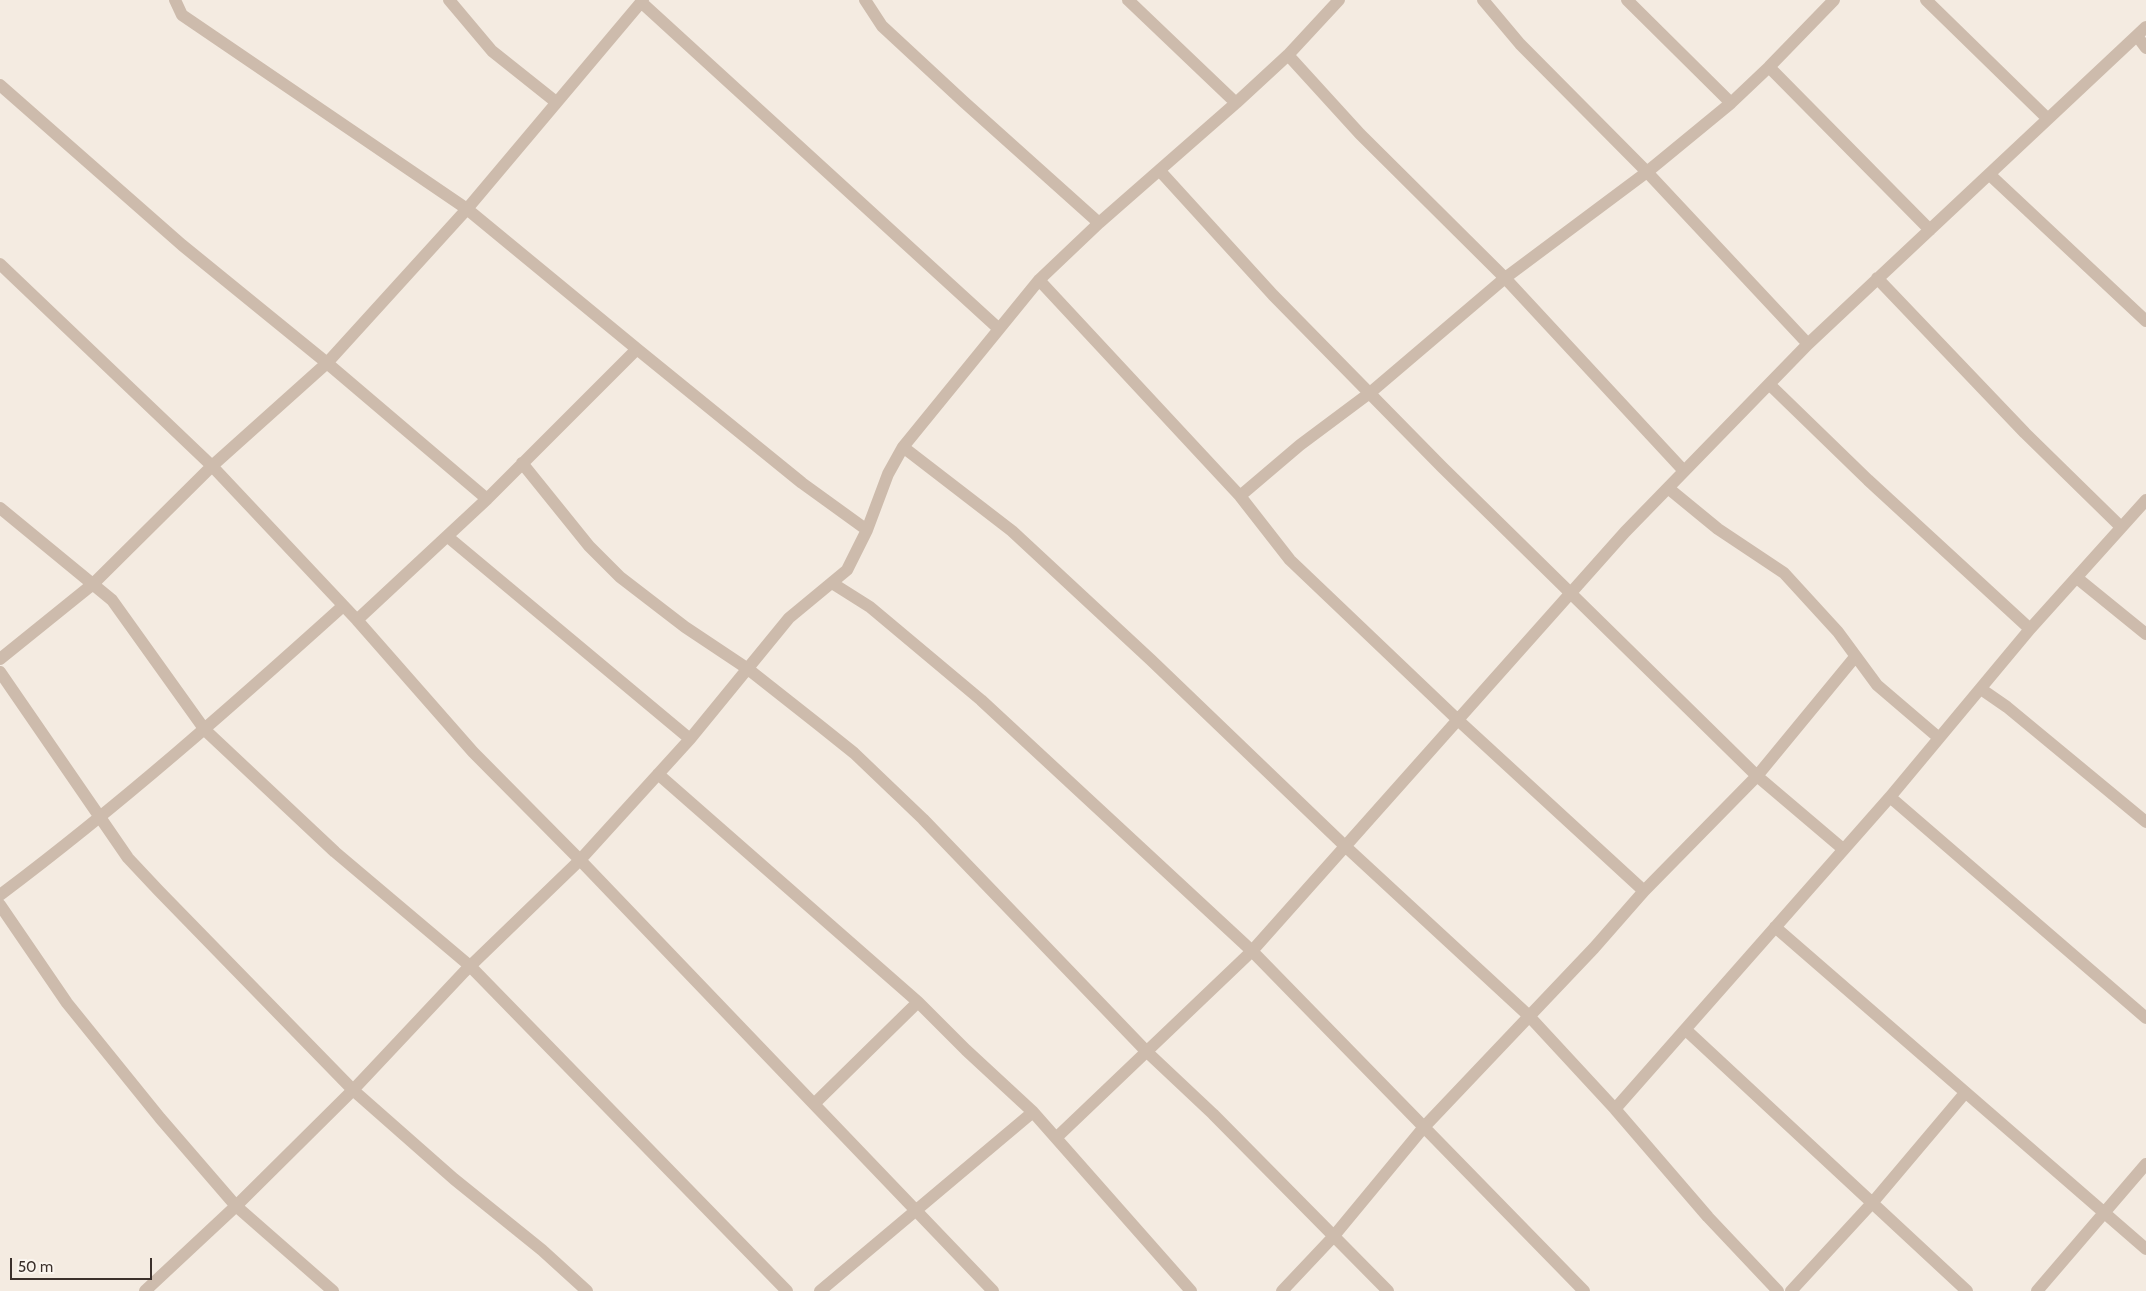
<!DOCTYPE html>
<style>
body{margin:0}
#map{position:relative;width:2146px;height:1291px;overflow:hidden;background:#f4ebe1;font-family:Cabin,sans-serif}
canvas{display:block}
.scale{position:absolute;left:10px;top:1258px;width:142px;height:22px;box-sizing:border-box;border:2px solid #3b302b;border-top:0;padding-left:6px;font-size:15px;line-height:18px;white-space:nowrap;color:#3b302b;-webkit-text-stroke:4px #fbf5ee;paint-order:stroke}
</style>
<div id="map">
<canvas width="2146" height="1291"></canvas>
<div class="scale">50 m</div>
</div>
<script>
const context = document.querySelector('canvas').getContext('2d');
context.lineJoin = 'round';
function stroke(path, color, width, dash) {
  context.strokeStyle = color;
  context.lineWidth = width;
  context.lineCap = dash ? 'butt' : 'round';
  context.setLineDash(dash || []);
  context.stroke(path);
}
const street = new Path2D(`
 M 175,0 L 182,15 L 467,209 L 637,349
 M 449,0 L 492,51 L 556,102
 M 865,0 L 882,26 L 964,102 L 1099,223
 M 1128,0 L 1236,103
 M 1483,0 L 1520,44 L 1647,172 L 1808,344
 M 1627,0 L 1731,103
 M 1926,0 L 2048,119
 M 641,2 L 999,329
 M 2137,36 L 2146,48
 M 1288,55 L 1360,134 L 1505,278 L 1684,471
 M 1769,67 L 1930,230
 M 0,85 L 182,245 L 327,363 L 487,499 L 357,620 L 473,752 L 580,860 L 993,1291
 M 1160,171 L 1273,295 L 1442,467 L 1757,776 L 1843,849
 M 1990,175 L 2146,321
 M 0,264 L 212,466 L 93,584 L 0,659
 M 1877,278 L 2025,433 L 2121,527
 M 1039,280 L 1240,496 L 1290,560 L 1459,721 L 1644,891
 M 1769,384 L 1868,480 L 2030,629
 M 903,447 L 1012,531 L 1151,660 L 1346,847 L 1528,1015 L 1615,1109 L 1708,1217 L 1778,1291
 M 522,463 L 589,546 L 620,577 L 685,627 L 748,669 L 819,725 L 854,753 L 923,819 L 1146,1051 L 1213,1114 L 1388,1291
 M 1668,488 L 1718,529 L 1784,573 L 1838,632 L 1877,685 L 1939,738
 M 1240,496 L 1300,445 L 1371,392 L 1505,278 L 1647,172 L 1731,103 L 1769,67 L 1834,0
 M 487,499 L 637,349 L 802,483 L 867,530
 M 0,508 L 112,600 L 205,730 L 335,852 L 470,966 L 787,1291
 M 448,537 L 690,739
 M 2077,578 L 2146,634
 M 832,583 L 870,607 L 981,700 L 1252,951 L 1584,1291
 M 357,620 L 212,466 L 327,363 L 467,209 L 643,0
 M 0,672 L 128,858 L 159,891 L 353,1090 L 454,1179 L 542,1250 L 587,1291
 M 1981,689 L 2007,707 L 2146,822
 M 658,774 L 918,1002 L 966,1050 L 1033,1112 L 1191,1291
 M 1890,797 L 2146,1018
 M 0,895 C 120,805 232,706 343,606
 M 0,905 L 67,1003 L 160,1118 L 236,1206 L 333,1291
 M 1775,927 L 2146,1249
 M 1686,1030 L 1967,1291
 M 814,1104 L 918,1002
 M 1615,1109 L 1890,797 L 2030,629 L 2146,500
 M 1057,1137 L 1252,951 L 1625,532 L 1808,344 L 2146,27
 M 145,1291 L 236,1206 L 353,1090 L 464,972 L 580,860 L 690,739 L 789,618 L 847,570 L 867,530 L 888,474 L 903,447 L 1039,280 L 1099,223 L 1236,103 L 1288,55 L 1339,0
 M 820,1291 L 1033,1112
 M 1282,1291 L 1333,1237 L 1424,1127 L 1594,948 L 1644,891 L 1757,776 L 1855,657
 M 1791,1291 L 1873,1202 L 1965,1093
 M 2037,1291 L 2146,1164`);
stroke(street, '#cdbbac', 12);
</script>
